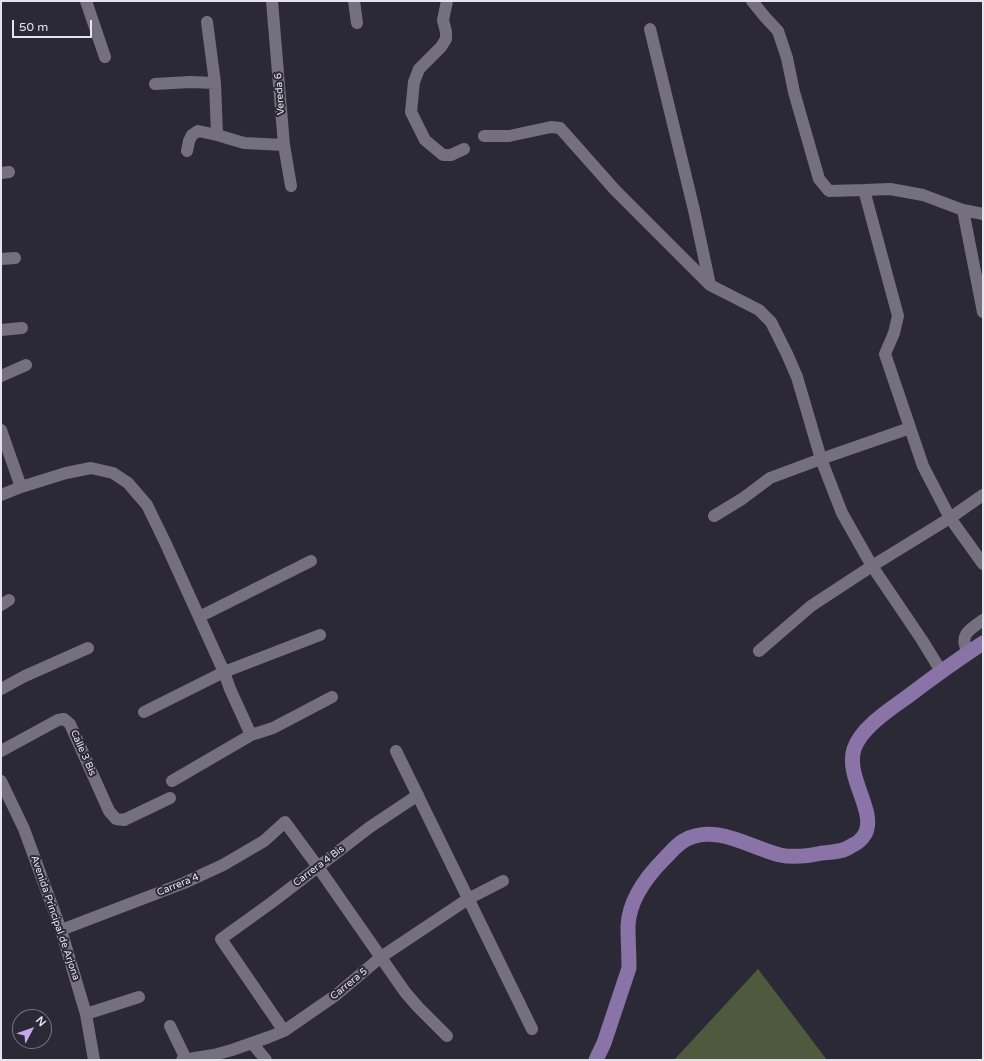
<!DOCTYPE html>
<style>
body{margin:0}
#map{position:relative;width:984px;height:1061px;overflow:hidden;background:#2c2936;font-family:"Varela Round",sans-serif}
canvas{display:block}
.frame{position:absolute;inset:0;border:2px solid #e5e3eb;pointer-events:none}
.north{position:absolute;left:12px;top:1009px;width:40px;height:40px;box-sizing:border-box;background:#2c2936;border:1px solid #76737e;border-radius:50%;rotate:49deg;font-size:11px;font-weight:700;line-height:16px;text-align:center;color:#e5e3eb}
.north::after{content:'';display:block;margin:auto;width:14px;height:18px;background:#c7a6ef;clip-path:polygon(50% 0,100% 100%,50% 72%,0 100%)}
.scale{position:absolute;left:12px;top:20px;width:80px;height:18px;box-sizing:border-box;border:2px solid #e5e3eb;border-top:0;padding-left:5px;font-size:12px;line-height:14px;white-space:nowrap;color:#e5e3eb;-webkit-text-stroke:3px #2c2936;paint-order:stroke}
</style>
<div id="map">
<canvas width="984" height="1061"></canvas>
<div class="frame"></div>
<div class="north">N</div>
<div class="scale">50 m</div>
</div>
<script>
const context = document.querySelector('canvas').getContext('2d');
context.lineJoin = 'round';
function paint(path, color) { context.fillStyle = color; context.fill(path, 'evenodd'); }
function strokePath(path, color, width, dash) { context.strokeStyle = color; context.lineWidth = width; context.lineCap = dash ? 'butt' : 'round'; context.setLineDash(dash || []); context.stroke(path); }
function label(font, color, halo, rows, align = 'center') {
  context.font = font + ' "Varela Round",sans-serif'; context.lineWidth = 4; context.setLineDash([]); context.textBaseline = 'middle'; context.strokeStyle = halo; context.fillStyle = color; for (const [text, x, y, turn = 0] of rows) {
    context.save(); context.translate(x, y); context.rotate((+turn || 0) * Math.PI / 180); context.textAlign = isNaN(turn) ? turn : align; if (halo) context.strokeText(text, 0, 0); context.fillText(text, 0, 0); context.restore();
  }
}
const green = new Path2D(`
 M758 969 827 1060H674Z`);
const minor = new Path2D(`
 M86 1 105 57
 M272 1 284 145 291 186
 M354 1 357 23
 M447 1 443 20 446 32V39L441 47 419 69 414 82 411 112 425 140 443 155H451L464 149
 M752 1 765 17 778 31 787 58 794 92 819 179 829 191 864 190
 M207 22 215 83 217 135
 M650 29 694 210 710 285
 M155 84 190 82 215 83
 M484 136H509L551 127 560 128 615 190 710 285 759 310 771 322 787 354 797 377 821 459 842 513 872 566 922 640 941 671
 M187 151 189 141 192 135 198 131 217 135 244 143 284 145
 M1 173 9 172
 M963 210 983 312
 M983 214 963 210 923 195 890 189 864 190 898 316 894 333 885 354 923 466 950 518 983 564
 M1 259 15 258
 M1 330 22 328
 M1 376 26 365
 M1 430 21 487
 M1 495 21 487 66 473 91 468 113 473 128 483 147 505 165 542 224 672 230 689 251 735
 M714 516 742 499 770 478 821 459 910 428
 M1 605 9 600
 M199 617 311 561
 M759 651 811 606 872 566 950 518 983 495
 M968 652C958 635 970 629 983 620
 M1 689 25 676 88 648
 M144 712 224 672 320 635
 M1 751 58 720 64 719 70 724 109 811 116 819 124 820 170 798
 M396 751 532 1029
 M1 781 24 829 61 930 86 1014 94 1060
 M172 781 251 735 273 728 332 697
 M61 930 184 883 223 865 264 841 285 822 318 867 405 992 418 1007 447 1036
 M86 1014 139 997
 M170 1026 186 1059
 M284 1031 221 939 271 903 370 827 418 795
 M252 1043 266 1060
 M182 1060 214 1055 232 1050 269 1037 284 1031 336 995 381 957 468 899 503 881`);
const major = new Path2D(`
 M596 1060 604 1043 629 968C629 954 628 940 628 926 629 900 647 876 665 858 671 852 677 844 685 840 715 823 751 848 780 855 794 858 808 856 822 853 832 852 843 852 851 846 856 844 862 839 865 834 877 812 845 777 854 749 861 728 889 710 907 697 932 678 957 660 983 643`);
const streetNames = [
 ["Vereda 6",280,94,-94],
 ["Calle 3 Bis",83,753,66],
 ["Carrera 4 Bis",319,866,-37],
 ["Carrera 4",178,885,-22],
 ["Avenida Principal de Arjona",55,918,71],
 ["Carrera 5",349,984,-39]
];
paint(green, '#4d5a3d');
strokePath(minor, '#747080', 12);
strokePath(major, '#8973a7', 15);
label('10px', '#e5e3eb', '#2c2936', streetNames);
</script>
